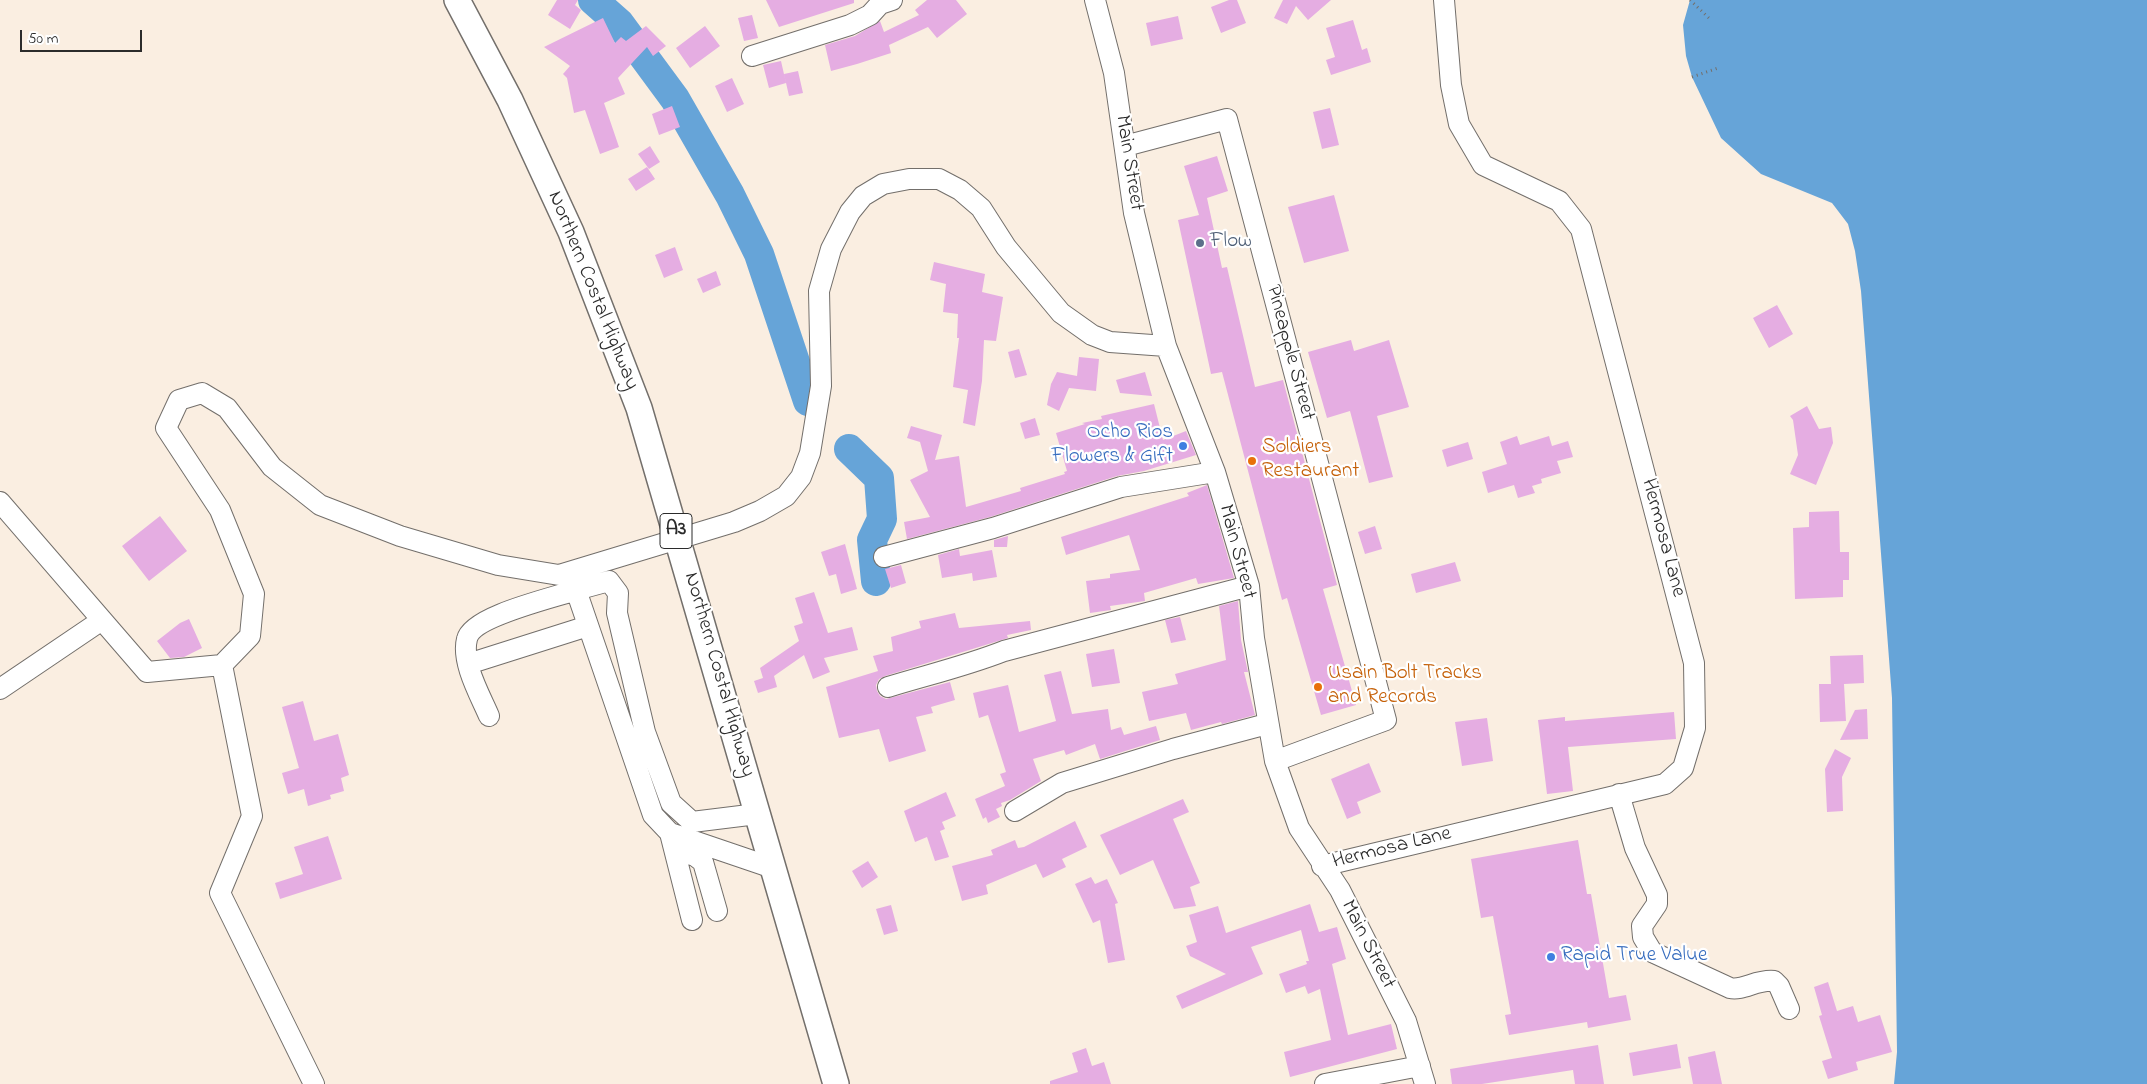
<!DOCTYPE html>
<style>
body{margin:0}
#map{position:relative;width:2147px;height:1084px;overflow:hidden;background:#faeee1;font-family:"Indie Flower",sans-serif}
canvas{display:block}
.scale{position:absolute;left:20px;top:30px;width:122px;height:22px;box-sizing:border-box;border:2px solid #2b2b2b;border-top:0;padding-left:6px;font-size:15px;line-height:18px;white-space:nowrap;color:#2b2b2b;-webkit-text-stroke:4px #fff;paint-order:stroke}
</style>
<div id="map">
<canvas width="2147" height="1084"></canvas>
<div class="scale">50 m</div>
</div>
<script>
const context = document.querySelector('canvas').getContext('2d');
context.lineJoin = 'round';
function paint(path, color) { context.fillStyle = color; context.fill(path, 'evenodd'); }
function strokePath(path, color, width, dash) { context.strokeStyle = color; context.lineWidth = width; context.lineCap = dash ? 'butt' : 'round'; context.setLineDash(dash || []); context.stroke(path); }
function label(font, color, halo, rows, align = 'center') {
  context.font = font + ' "Indie Flower",sans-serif'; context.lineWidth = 4.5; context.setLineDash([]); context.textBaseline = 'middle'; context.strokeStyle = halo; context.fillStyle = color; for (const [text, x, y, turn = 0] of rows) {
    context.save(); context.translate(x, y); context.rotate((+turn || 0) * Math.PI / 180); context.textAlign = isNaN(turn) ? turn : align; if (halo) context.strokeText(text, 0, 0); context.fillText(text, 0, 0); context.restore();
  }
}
const water = new Path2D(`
 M1690 0H2147V1084H1894L1897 1052 1892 698 1861 291 1855 251 1848 224 1832 203 1761 174 1721 138 1692 77 1686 56 1683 25Z`);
const river = new Path2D(`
 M593 0 619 23 675 99 730 195 759 254 808 401
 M849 449 879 478 882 519 872 540 876 581`);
const building = new Path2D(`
 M557 0H578L575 5 581 10 570 29 548 15Z
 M766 0H854V3L779 27Z
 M927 0H956L967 14 937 38 928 27 889 45 891 53 857 64 831 71 825 45 855 36 880 21 884 32 919 15 915 10Z
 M1229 0H1237L1246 23 1221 33 1211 7Z
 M1283 0H1331L1308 20 1296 6 1287 24 1274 18Z
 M752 15 758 38 744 41 738 18Z
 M1178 16 1183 39 1151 46 1146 23Z
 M603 18 615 43 621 37 626 41 646 26 666 46 653 56 647 47 618 78 625 94 604 103 619 147 600 154 585 110 574 113 567 78 563 74 570 66 544 47Z
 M1353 20 1362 50 1367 48 1371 62 1331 75 1326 60 1335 57 1326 28Z
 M705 26 720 46 690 68 676 48Z
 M781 61 786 83 769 88 763 65Z
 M798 71 803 93 789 96 784 74Z
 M732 78 744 104 727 112 715 86Z
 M672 106 680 127 659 135 652 114Z
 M1330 108 1339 145 1322 149 1313 112Z
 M650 146 660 162 649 169 638 154Z
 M1217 156 1228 191 1207 198 1222 268 1227 267 1255 387 1283 380 1337 585 1323 589 1356 705 1321 715 1287 598 1282 600 1222 372 1211 374 1178 220 1199 215 1184 166Z
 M647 167 655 179 636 191 628 179Z
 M1334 195 1349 251 1304 263 1288 207Z
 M675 247 683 270 664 278 655 255Z
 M934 262 985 274 982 292 1003 297 996 341 984 340 982 381 975 426 963 423 968 390 953 387 959 338H957L958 314 943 312 946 284 930 280Z
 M716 271 721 285 703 293 697 279Z
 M1777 305 1793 334 1769 348 1753 318Z
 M1351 340 1354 351 1389 340 1409 407 1377 416 1393 477 1369 483 1350 411 1327 418 1308 352Z
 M1019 349 1027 375 1015 378 1008 352Z
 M1079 357 1099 359 1096 391 1069 388 1059 411 1047 405 1051 384 1057 372 1077 376Z
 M1145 372 1152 396 1120 393 1116 380Z
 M1154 404 1163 440 1186 431 1196 455 1144 471 1117 476 990 517 907 539 904 522 930 517 910 480 928 471 920 442 907 438 911 426 942 435 935 460 959 456 966 507 1021 491 1020 488 1065 474 1064 472 1067 471 1056 433 1085 424 1082 423 1102 419 1101 416Z
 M1807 406 1819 429 1831 427 1833 443 1816 485 1790 474 1798 455 1793 420 1790 416Z
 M1035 418 1040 435 1025 439 1020 423Z
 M1517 436 1520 445 1549 436 1552 446 1568 441 1573 457 1557 461 1561 473 1541 479 1542 483 1532 486 1535 493 1518 498 1514 485 1488 493 1482 472 1507 464 1500 442Z
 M1468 442 1473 459 1447 467 1442 450Z
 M1207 485 1234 578 1198 584 1196 578 1144 593 1145 601 1110 606 1111 610 1090 613 1086 581 1110 578V574L1140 570 1129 535 1066 555 1061 537 1189 496 1187 493Z
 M1839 511 1840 552H1849V580H1843V597L1795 599 1793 528 1809 527V512Z
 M160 516 187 551 149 581 122 546Z
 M1375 526 1382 549 1365 554 1358 532Z
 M1008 536 1007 547H994V540Z
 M845 544 857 589 841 594 836 574 829 576 821 552Z
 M959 549 960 556 992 550 997 577 973 581 972 573 942 578 938 555Z
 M1455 562 1461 581 1416 593 1411 574Z
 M901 565 906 583 891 588 885 569Z
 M814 592 828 633 852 627 858 650 824 658 830 672 813 679 804 655 774 676 777 687 758 693 754 681 763 678 760 668 799 641 794 626 803 623 795 598Z
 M1238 601 1241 640 1248 672H1244L1255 715 1222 724 1221 722 1191 730 1186 713 1149 721 1142 692 1178 684 1175 674 1226 660 1219 606Z
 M955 613 959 628 1030 621 1031 630 1007 635 1008 638 885 676 879 679 876 685 877 691 880 696 886 699 950 682 955 700 931 707 933 713 916 717 926 751 889 762 879 729 839 738 826 687 878 671 873 656 893 651 891 637 921 628 919 621Z
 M1180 617 1186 640 1171 643 1165 620Z
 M189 619 202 648 184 657 170 658 157 641 180 623Z
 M1114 649 1120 683 1092 687 1086 654Z
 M1863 655 1864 683 1844 684 1846 721 1820 722 1819 684H1831L1830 656Z
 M1061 671 1072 714 1108 709 1111 730 1121 727 1124 735 1156 726 1160 740 1100 759 1095 744 1066 755 1064 750 1033 759 1041 781 1010 800 1001 803 1002 806 996 809 1000 817 988 823 986 817 983 819 975 799 1005 786 1000 774 1006 772 988 715 979 718 973 693 1008 685 1019 732 1056 721 1044 675Z
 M303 701 314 741 338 734 349 775 341 778 344 791 330 795 331 799 308 806 304 789 288 794 282 773 299 768 282 707Z
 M1867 709 1868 739 1840 740 1855 710Z
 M1674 712 1676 739 1568 747 1573 791 1547 794 1538 720 1565 717V721Z
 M1487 718 1493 761 1462 766 1455 722Z
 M1835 749 1851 758 1842 777 1843 811 1827 812 1825 769Z
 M1369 763 1381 792 1357 802 1361 813 1347 819 1331 779Z
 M946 792 956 816 942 822 945 829 940 831 949 857 935 861 927 837 915 842 904 811Z
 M1183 799 1189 812 1173 819 1200 883 1190 887 1196 906 1174 909 1153 860 1120 875 1100 835Z
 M1075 821 1087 847 1062 859 1066 867 1043 878 1036 864 986 885 988 894 962 901 952 866 993 855 991 850 1015 840 1018 848 1024 847Z
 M328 836 342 879 280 899 275 883 303 874 294 847Z
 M1578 840 1587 894H1591L1609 998 1626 995 1631 1020 1588 1028 1587 1022 1509 1035 1505 1015 1511 1014 1493 916 1481 918 1471 859Z
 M868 861 878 877 862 888 852 871Z
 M1091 877 1095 884 1107 879 1118 903 1115 904 1125 960 1108 963 1100 920 1093 923 1075 884Z
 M1310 904 1319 932 1337 927 1346 959 1332 964 1348 1035 1391 1024 1397 1049 1290 1077 1284 1052 1331 1040 1320 989 1308 994 1305 986 1286 993 1279 974 1307 964 1306 961H1309L1301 930 1251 947 1263 974 1182 1009 1176 996 1226 974 1190 956 1186 946 1197 942 1189 915 1218 906 1226 933Z
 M891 905 898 931 884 935 876 909Z
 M1828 982 1837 1011 1853 1006 1858 1022 1880 1015 1892 1052 1856 1062 1858 1070 1828 1079 1822 1061 1832 1058 1819 1016 1822 1015 1814 987Z
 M1677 1044 1681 1068 1633 1076 1629 1053Z
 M1598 1045 1604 1084H1575L1573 1070 1482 1084H1452L1450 1069Z
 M1086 1048 1092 1066 1104 1062 1111 1084H1050V1081L1078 1072 1072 1053Z
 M1715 1051 1722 1084H1693L1688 1057Z`);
const path = new Path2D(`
 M1690 0 1711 20
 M1692 77 1718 68`);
const minor = new Path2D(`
 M1095 0 1114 73 1134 213 1166 346 1215 472 1249 586 1254 638 1275 761 1299 828 1340 890 1406 1021 1425 1084
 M752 56 850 25 870 15 880 4 892 0
 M1125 146 1227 119 1386 720 1275 761
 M0 502 147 672 222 665 250 636 254 594 220 510 166 428 179 400 202 393 227 408 272 467 320 505 400 536 498 565 559 575 734 522 760 511 786 496 801 477 810 453 821 386 819 291 831 249 850 212 863 196 883 184 909 179H939L960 190 981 208 1006 247 1061 313 1092 335 1110 342 1166 346
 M884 557 993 528 1121 487 1215 472
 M468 664 588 626
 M222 665 252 816 220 893 314 1084
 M888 687C927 675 966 666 1004 651L1249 586
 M0 689 102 620
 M489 716C480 695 461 662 467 639 472 616 553 598 576 590
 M1619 794 1635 848 1657 895V904L1642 926 1643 937 1652 952 1730 988C1743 991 1757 979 1774 981L1779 986 1789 1009
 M1015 811 1062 783 1173 749 1267 724
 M757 814 692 822 671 803 645 732 617 613 618 593 609 581 576 590 653 815 670 833 773 868
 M670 833 692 920
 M674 849 695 856 703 862 717 911
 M1322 866 1665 784 1683 768 1695 728 1694 663 1581 229 1559 201 1483 165 1459 124 1451 85 1444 0
 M1325 1084 1420 1066`);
const major = new Path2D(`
 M457 0 510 100 571 232 639 408 836 1084`);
const markers = [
 [1200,243,5,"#5c6f8a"],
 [1183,446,5,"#3f7fe0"],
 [1252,461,5,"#e8710a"],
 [1318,687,5,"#e8710a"],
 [1551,957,5,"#3f7fe0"]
];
const shields = [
 [676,531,32]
];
const shieldNames = [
 ["A3",676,531]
];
const streetNames = [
 ["Main Street",1128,163,81],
 ["Northern Costal Highway",592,291,68],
 ["Pineapple Street",1289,353,75],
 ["Hermosa Lane",1662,538,75],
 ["Main Street",1236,552,75],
 ["Northern Costal Highway",718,675,74],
 ["Hermosa Lane",1392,849,-14],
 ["Main Street",1367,945,63]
];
const serviceNames = [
 ["Flow",1210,243]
];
const shopNames = [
 ["Ocho Rios",1173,434],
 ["Flowers & Gift",1173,458],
 ["Rapid True Value",1561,957,"left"]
];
const foodNames = [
 ["Soldiers",1262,449],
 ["Restaurant",1262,473],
 ["Usain Bolt Tracks",1328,675],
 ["and Records",1328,699]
];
paint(water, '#66a4d8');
strokePath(river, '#66a4d8', 30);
paint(building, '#e5ade2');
strokePath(minor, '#736f6b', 22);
strokePath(major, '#736f6b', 28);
strokePath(path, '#736f6b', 3, [1, 4]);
strokePath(minor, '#fff', 20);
strokePath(major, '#fff', 25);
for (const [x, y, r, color] of markers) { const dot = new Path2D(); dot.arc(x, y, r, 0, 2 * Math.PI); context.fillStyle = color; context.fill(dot); strokePath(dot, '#fff', 2); }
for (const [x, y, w] of shields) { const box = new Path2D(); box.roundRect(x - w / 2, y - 17.5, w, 35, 4); context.fillStyle = '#fff'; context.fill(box); strokePath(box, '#2b2b2b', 1); }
label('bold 20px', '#2b2b2b', null, shieldNames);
label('21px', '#2b2b2b', '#fff', streetNames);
label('21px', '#4e5e75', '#fff', serviceNames, 'left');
label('21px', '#366cbe', '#fff', shopNames, 'right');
label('21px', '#c56008', '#fff', foodNames, 'left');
</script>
